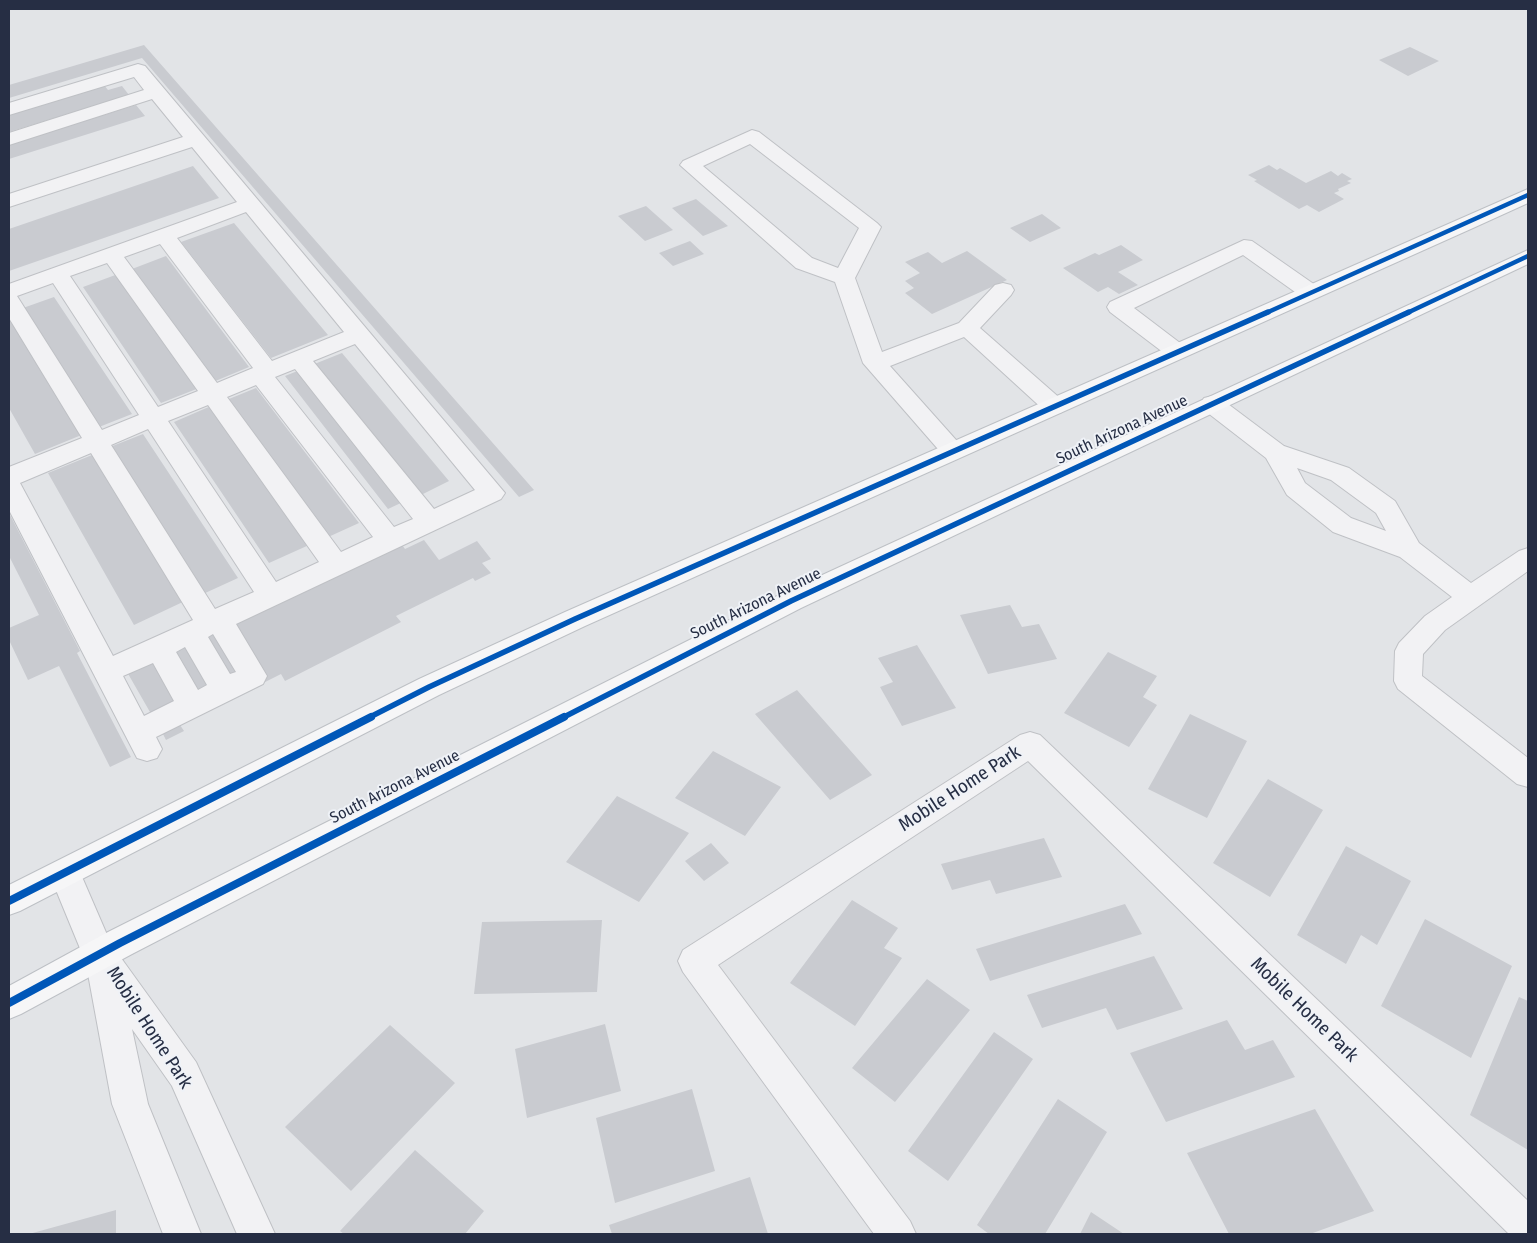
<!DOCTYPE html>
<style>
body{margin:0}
#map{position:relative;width:1537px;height:1243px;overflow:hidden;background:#e2e4e7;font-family:"Fira Sans Condensed",sans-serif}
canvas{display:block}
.frame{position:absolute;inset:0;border:10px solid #262e44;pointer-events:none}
</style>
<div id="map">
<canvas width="1537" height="1243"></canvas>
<div class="frame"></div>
</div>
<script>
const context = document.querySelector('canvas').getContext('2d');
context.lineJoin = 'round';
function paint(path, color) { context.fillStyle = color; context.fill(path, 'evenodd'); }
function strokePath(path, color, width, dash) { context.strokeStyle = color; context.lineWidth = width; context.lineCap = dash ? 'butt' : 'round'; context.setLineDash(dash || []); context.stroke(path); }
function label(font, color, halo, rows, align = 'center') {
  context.font = font + ' "Fira Sans Condensed",sans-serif'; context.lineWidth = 4; context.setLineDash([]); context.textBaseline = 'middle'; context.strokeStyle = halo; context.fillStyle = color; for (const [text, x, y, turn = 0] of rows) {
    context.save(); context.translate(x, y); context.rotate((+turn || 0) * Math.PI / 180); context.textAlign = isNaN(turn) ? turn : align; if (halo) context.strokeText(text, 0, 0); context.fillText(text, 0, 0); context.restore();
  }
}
const building = new Path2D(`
 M144 45 534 490 519 497 142 58 9 98V85Z
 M1410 47 1439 61 1408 76 1379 60Z
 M104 85 108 90 122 86 129 95 9 132V114Z
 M136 105 145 116 9 159V144Z
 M1269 165 1277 170 1280 168 1306 183 1331 171 1338 176 1342 173 1352 179 1347 181 1351 183 1338 189 1339 191 1334 193 1344 199 1319 212 1307 205 1299 209 1254 181 1257 180 1248 175Z
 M193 166 219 198 9 271V229Z
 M696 199 728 226 703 236 672 208Z
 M646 206 673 230 645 241 618 216Z
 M1042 214 1061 228 1030 242 1010 228Z
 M234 223 328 335 271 358 181 242Z
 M690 241 704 254 673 266 659 253Z
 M1121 245 1143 260 1118 272 1138 285 1119 294 1108 287 1098 292 1063 268 1095 253 1099 255Z
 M967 251 1007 280 932 314 905 293 914 288 905 281 920 273 905 262 928 252 942 263Z
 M166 256 249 367 213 382 132 269Z
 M118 274 199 388 161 403 83 287Z
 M54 297 132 414 99 427 23 308Z
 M11 314 84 434 35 454 9 408V315Z
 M342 353 449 481 419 496 312 365Z
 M300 370 405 501 388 509 285 376Z
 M256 388 359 523 326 538 224 401Z
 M211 406 309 545 269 563 174 422Z
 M143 434 238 578 203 594 110 447Z
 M97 453 187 600 134 625 48 473Z
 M9 513 80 651 77 653 131 757 110 767 59 666 28 680 9 640V628L39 615 9 556Z
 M424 540 439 560 477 541 491 559 482 563 491 573 475 581 473 578 396 616 401 622 285 681 281 674 180 725 184 731 166 740 159 726 260 676 227 623 400 542 405 549Z
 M1010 605 1022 627 1039 624 1057 659 988 674 960 615Z
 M219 628 247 674 227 684 200 638Z
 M189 643 216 690 196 699 169 652Z
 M917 645 956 708 902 726 880 687 893 682 878 658Z
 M1108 652 1157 676 1143 697 1157 705 1129 747 1064 713Z
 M158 658 185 704 154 719 127 672Z
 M797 690 872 775 830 800 755 714Z
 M1190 714 1247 741 1207 818 1148 789Z
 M713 751 781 787 745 836 675 798Z
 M1268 779 1323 810 1270 897 1213 863Z
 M617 796 689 833 639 902 566 862Z
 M1044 838 1062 877 996 894 990 880 952 890 941 864Z
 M711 843 729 863 704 881 685 861Z
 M1346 846 1411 881 1377 945 1361 935 1346 964 1297 935Z
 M852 900 898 928 884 948 902 958 855 1026 790 983Z
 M1125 904 1142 934 990 981 976 949Z
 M1425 919 1512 966 1471 1058 1381 1006Z
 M602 920 597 992 474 994 482 922Z
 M1154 956 1183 1009 1117 1030 1106 1008 1042 1028 1027 995Z
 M927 979 970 1010 895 1102 852 1068Z
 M1519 997 1528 1001V1150L1470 1115Z
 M1227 1020 1245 1050 1273 1040 1295 1077 1166 1122 1130 1053Z
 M605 1024 621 1091 527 1118 515 1049Z
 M390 1025 455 1083 351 1191 285 1127Z
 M994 1032 1033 1059 948 1181 908 1151Z
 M692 1089 715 1171 615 1203 596 1118Z
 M1058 1099 1107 1132 1045 1234H989L977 1225Z
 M1315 1109 1374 1211 1310 1234H1229L1187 1153Z
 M415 1150 484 1211 465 1234H344L340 1231Z
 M750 1177 768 1234H612L609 1225Z
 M116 1210V1234H29Z
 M1091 1212 1124 1234H1080Z`);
const minor = new Path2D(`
 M138 64 145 66 505 493 501 499 236 624 267 676 263 684 156 737 162 749 157 758 147 761 137 758 9 510V467L82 438 9 318V284L237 202 192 147 9 207V194L183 137 152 99 9 145V133L144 90 134 77 9 115V103ZM246 212 344 332 272 361 177 238ZM160 244 253 368 217 383 124 257ZM107 263 198 391 158 407 70 276ZM53 283 139 415 102 430 17 296ZM355 344 475 490 434 509 313 361ZM295 369 413 519 394 527 275 377ZM256 385 373 537 341 552 227 397ZM208 405 319 562 276 582 168 421ZM148 429 254 592 215 609 111 445ZM91 453 193 620 113 656 20 483ZM213 634 236 672 230 674 208 637ZM185 647 207 685 198 690 176 652ZM153 663 174 701 144 716 123 676Z
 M752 130 759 132 877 223 881 227 855 278 882 352 959 323 995 285 1003 283 1011 285 1014 290 1011 295 980 328 1062 400 1066 406 1062 412 1054 414 1046 412 964 337 890 366 965 450 962 456 953 458 944 456 863 363 835 282 796 268 680 165 683 161ZM750 144 859 228 838 268 812 258 703 166Z
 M1244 240 1252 241 1318 287 1321 292 1318 297 1310 299 1302 297 1243 255 1134 308 1184 346 1188 351 1184 356 1176 358 1168 356 1110 312 1107 307 1110 302Z
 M1212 396 1220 398 1284 446 1349 468 1395 501 1419 543 1471 583 1519 551 1528 548V571L1445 630 1423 654 1422 676 1528 758V787L1517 784 1398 689 1394 681 1395 651 1399 643 1425 616 1452 597 1400 557 1333 532 1287 495 1266 458 1204 410 1200 404 1204 398ZM1297 468 1331 480 1376 513 1386 531 1351 518 1305 483Z
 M1030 732 1040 735 1528 1201V1234H1509L1028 761 718 965 910 1221 916 1234H874L683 972 678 961 683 950 1020 735Z
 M65 859 76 863 111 944 196 1062 275 1234H237L172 1086 132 1029 148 1104 201 1234H163L112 1104 86 963 49 873 54 863Z`);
const major = new Path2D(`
 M1528 189V203L1473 228 585 626 439 695 20 911 9 915V885L419 679 565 612Z
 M1528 250V264L801 608 132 954 21 1014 9 1019V986L108 932 781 594Z`);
const cyclewayFar2 = new Path2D(`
 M1266 313 1528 195
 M1407 313 1528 256`);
const cyclewayFar1 = new Path2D(`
 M368 718 429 687 575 619 1268 312
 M562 718 791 601 1409 312`);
const cycleway = new Path2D(`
 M9 901 371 717
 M9 1003 120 943 564 717`);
const streetNames = [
 ["South Arizona Avenue",1122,430,-25],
 ["South Arizona Avenue",756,604,-26],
 ["South Arizona Avenue",395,787,-27]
];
const nearStreetnames = [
 ["Mobile Home Park",960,789,-33],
 ["Mobile Home Park",1304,1010,44],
 ["Mobile Home Park",149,1028,57]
];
paint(building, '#c9cbd0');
strokePath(minor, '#bfc1c5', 2);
strokePath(major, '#bdc0c5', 2);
paint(minor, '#f2f2f4');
paint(major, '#f6f6f7');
strokePath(cyclewayFar2, '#0057b8', 4.5);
strokePath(cyclewayFar1, '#0057b8', 5.5);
strokePath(cycleway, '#0057b8', 8);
label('16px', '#262e44', '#eff2f7', streetNames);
label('19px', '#262e44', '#eff2f7', nearStreetnames);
</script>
